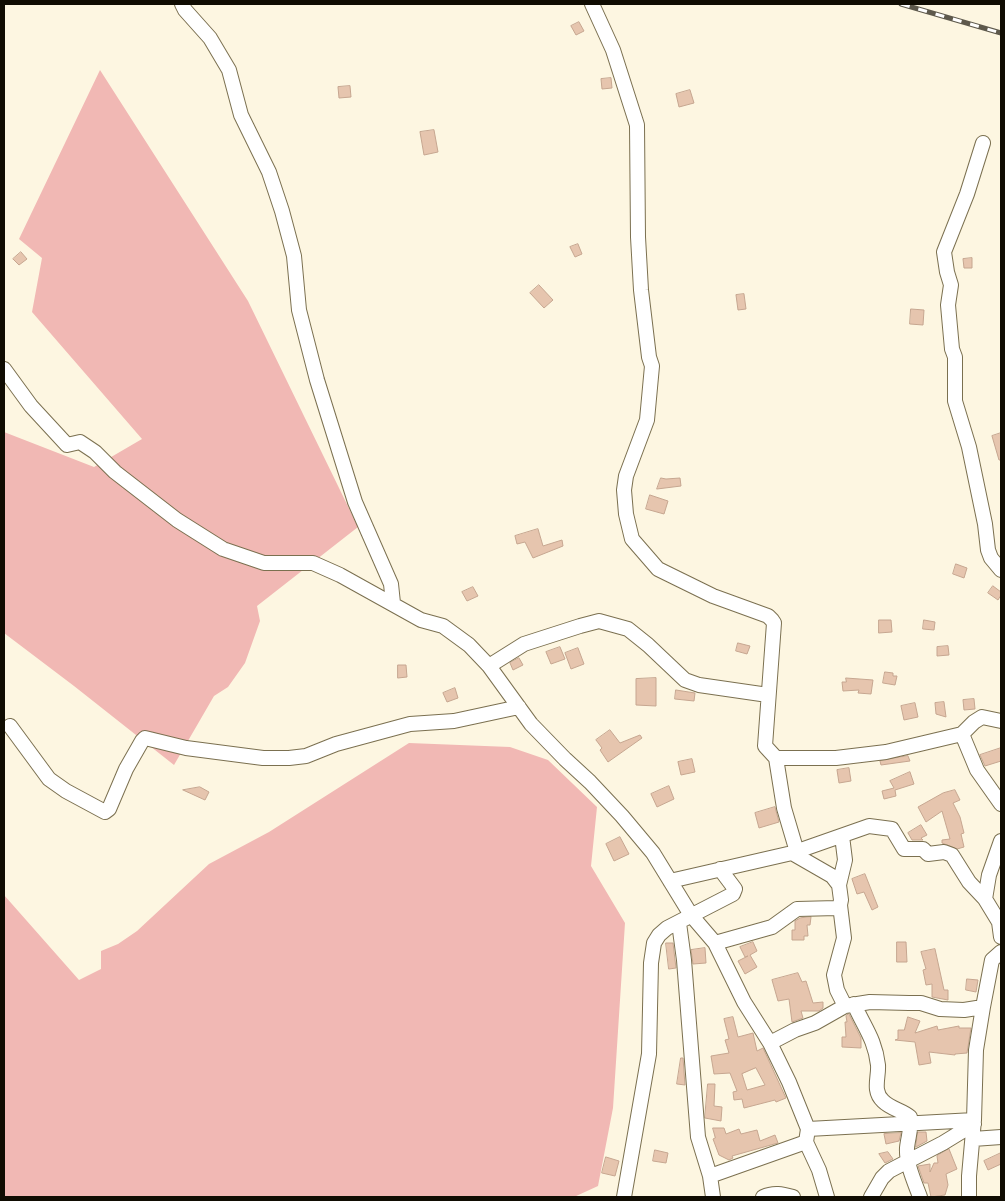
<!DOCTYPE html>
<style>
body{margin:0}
#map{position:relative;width:1005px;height:1201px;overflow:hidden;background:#fdf6e1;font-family:"Playfair Display",serif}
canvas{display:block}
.frame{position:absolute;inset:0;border:5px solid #100c02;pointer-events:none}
</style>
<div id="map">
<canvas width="1005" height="1201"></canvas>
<div class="frame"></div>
</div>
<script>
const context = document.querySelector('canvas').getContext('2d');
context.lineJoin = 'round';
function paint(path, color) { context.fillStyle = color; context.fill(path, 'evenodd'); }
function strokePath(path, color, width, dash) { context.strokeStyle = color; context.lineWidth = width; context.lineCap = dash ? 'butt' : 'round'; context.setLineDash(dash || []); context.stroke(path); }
const green = new Path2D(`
 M100 70 248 301 358 527 257 606 260 621 245 663 228 687 214 696 174 765 74 686 4 633V432L94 467 142 439 32 312 42 258 19 239Z
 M409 743 510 747 548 760 597 807 591 866 625 923 613 1108 598 1186 574 1197H4V895L79 980 101 969V951L118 944 137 931 209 864 269 832Z`);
const building = new Path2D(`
 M579 22 584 31 576 35 571 26Z
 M611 78 612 88 602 89 601 79Z
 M350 86 351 97 339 98 338 87Z
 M690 90 694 103 679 107 676 94Z
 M434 130 438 152 424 155 420 132Z
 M578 244 582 254 575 257 570 247Z
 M21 252 27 259 19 265 13 259Z
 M972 258V268H964L963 259Z
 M539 285 553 300 544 308 530 293Z
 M744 294 746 309 738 310 736 295Z
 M911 309 924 310 923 325 910 324Z
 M1001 433V460H999L992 436Z
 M661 478 666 479 680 478 681 486 657 489Z
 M650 495 668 501 664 514 646 509Z
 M538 529 543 546 562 540 563 546 533 558 525 542 517 544 515 536Z
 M956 564 967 568 964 578 953 574Z
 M993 586 1001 592V595L998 600 988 593Z
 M473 587 478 596 467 601 462 592Z
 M879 620H891L892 632 879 633Z
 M924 620 935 622 934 630 923 629Z
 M738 643 750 646 747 654 736 651Z
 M948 646 949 655 937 656V647Z
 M560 647 565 659 551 664 546 652Z
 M578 648 584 664 571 669 565 653Z
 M519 658 523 665 513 670 510 663Z
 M398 665H406L407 677 398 678Z
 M885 672 893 673V676H897L895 685 883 683Z
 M656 678V706L636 705V679Z
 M846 678 873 680 871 694 858 693 859 690 843 691 842 682H846Z
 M455 688 458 698 447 702 443 693Z
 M676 690 695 693 694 701 675 699Z
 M974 699 975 709 964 710 963 700Z
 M944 702 946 717 936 714 935 703Z
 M915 703 918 717 904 720 901 706Z
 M610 730 620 743 640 735 642 738 608 762 600 750 602 748 596 740Z
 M1001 748V761L985 766 980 755Z
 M908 756 910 761 881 765 880 761Z
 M692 759 695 772 681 775 678 762Z
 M849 768 851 781 839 783 837 770Z
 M910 772 914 784 895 790 896 796 884 799 882 791 894 788 890 781Z
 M669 786 674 799 657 807 651 794Z
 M200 787 209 792 205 800 183 790Z
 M955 790 960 800 953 803 960 817 964 833 961 834 964 847 957 849 942 843V840L950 839 942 811 926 822 918 807 943 793Z
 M775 807 779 822 759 828 755 813Z
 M921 825 927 835 921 838 923 840H912L908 833Z
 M620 837 629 854 614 861 606 844Z
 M865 874 878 907 872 910 864 892 857 894 852 879Z
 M811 917 810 925H807L808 936H804V940H792V930H795V921L800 918Z
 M753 942 757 951 750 955 757 967 745 974 738 961 748 956 745 957 740 947Z
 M897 942H906L907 962H897Z
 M666 943H673L676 968 669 969Z
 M705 948 706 963 693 964 691 950Z
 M935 949 944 990H948V1000L932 997V984L926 985 923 970 926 969 921 952Z
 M798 973 802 982 806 981 813 1003 823 1002V1008L819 1011H801L803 1018 792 1022 789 999 778 1001 772 980Z
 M967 979 978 980 976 992 966 990Z
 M849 1014 861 1038V1048L842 1047V1037H846L845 1022H847L846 1016Z
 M733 1017 738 1037 753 1033 757 1051 763 1048 786 1098 776 1102 775 1100 744 1108 742 1099 734 1100 733 1092 737 1091 730 1073 714 1074 711 1056 729 1053 725 1040 729 1039 724 1019ZM756 1068 765 1085 747 1090 742 1074Z
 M908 1017 920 1021 915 1033 937 1026 938 1030 959 1026V1028H971L967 1053 955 1054V1055L929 1052 931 1063 919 1065 915 1042 895 1040 898 1039V1030H904Z
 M681 1058H683L685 1085 677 1084Z
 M708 1084H715L714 1106 722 1107 721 1121 705 1118Z
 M713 1128H724L726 1134 739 1129 741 1134 757 1130 760 1141 775 1135 778 1143 732 1156 733 1158 729 1160 719 1155 713 1139 715 1138Z
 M918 1132H926L927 1141 916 1147Z
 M901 1133 899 1141 886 1144 884 1134Z
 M949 1149 957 1169 946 1174 948 1185 945 1195 931 1197 928 1183H924L918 1166 930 1164V1172L934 1163H938L937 1156Z
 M655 1150 668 1153 666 1163 653 1161Z
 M888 1152 893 1159 885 1163 879 1154Z
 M1001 1153V1164L988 1170 984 1161Z
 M606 1157 619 1161 615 1176 602 1173Z`);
const minor = new Path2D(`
 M182 4 185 10 210 38 229 70 241 115 269 172 282 211 294 256 299 310 317 380 355 502 391 584 393 603
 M592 4 613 50 637 125 638 237 641 290 649 357 652 366 647 420 626 476 624 490 626 514 632 539 658 569 713 596 768 616 772 620 774 623 765 746 776 758 784 808 797 852
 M983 143 967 194 944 252 947 272 951 285 948 305 952 349 955 357V401L969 447 985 524 988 550 991 558 1001 570
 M4 369 31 406 67 445 80 442 95 452 115 472 177 520 223 549 264 563H313L340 575 421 620 443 626 469 645 489 666 531 724 565 759 590 782 622 816 653 853 691 915 715 943 744 1002 770 1043 789 1082 808 1129 806 1142 819 1170 827 1197
 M489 666 524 644 580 626 599 621 628 629 648 645 685 680 699 685 768 695
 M10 726 49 779 66 791 105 812 109 809 126 769 142 741 145 738 186 748 263 758H289L306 756 336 744 410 724 454 721 519 707
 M962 734 977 770 1001 804
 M776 758H836L886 752 962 734 974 722 982 717 1001 721
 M792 853 832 876 839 885
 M670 881 792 853 869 826 892 829 904 849H923L928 854 944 852 952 855 969 882 985 899 999 922 1001 937
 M985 899 989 875 1001 841
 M840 905 844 938 834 975 837 990 845 1006
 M679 923 684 960 698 1137 710 1176 713 1197
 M715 943 772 927 797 909 837 908 840 905 841 900 839 885 845 860 842 836
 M854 1004C864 1027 875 1039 878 1065 879 1077 872 1091 883 1101 891 1109 902 1110 910 1117 912 1128 908 1137 907 1148 906 1164 915 1183 920 1197
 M770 1043 795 1030 815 1023 845 1006 870 1002 909 1003H921L940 1009 964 1010 983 1007
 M808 1129 974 1120
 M973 1139 1001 1137
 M710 1176 806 1142
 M624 1197 649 1054 651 963 654 943 659 935 667 928 733 894 735 889 720 869
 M763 1197C774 1192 782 1194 793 1197
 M871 1197 882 1178 889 1171 943 1143 974 1124
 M969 1197V1176L974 1120 976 1050 983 1007 992 960 1001 952`);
const rail = new Path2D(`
 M901 4 1001 33`);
paint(green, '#f1b8b4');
paint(building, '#e6c5ae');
strokePath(building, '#c6a690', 1);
strokePath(minor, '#7b7050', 16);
strokePath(minor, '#fff', 14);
strokePath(rail, '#5e594c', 5);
strokePath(rail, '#fff', 3, [9]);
</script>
